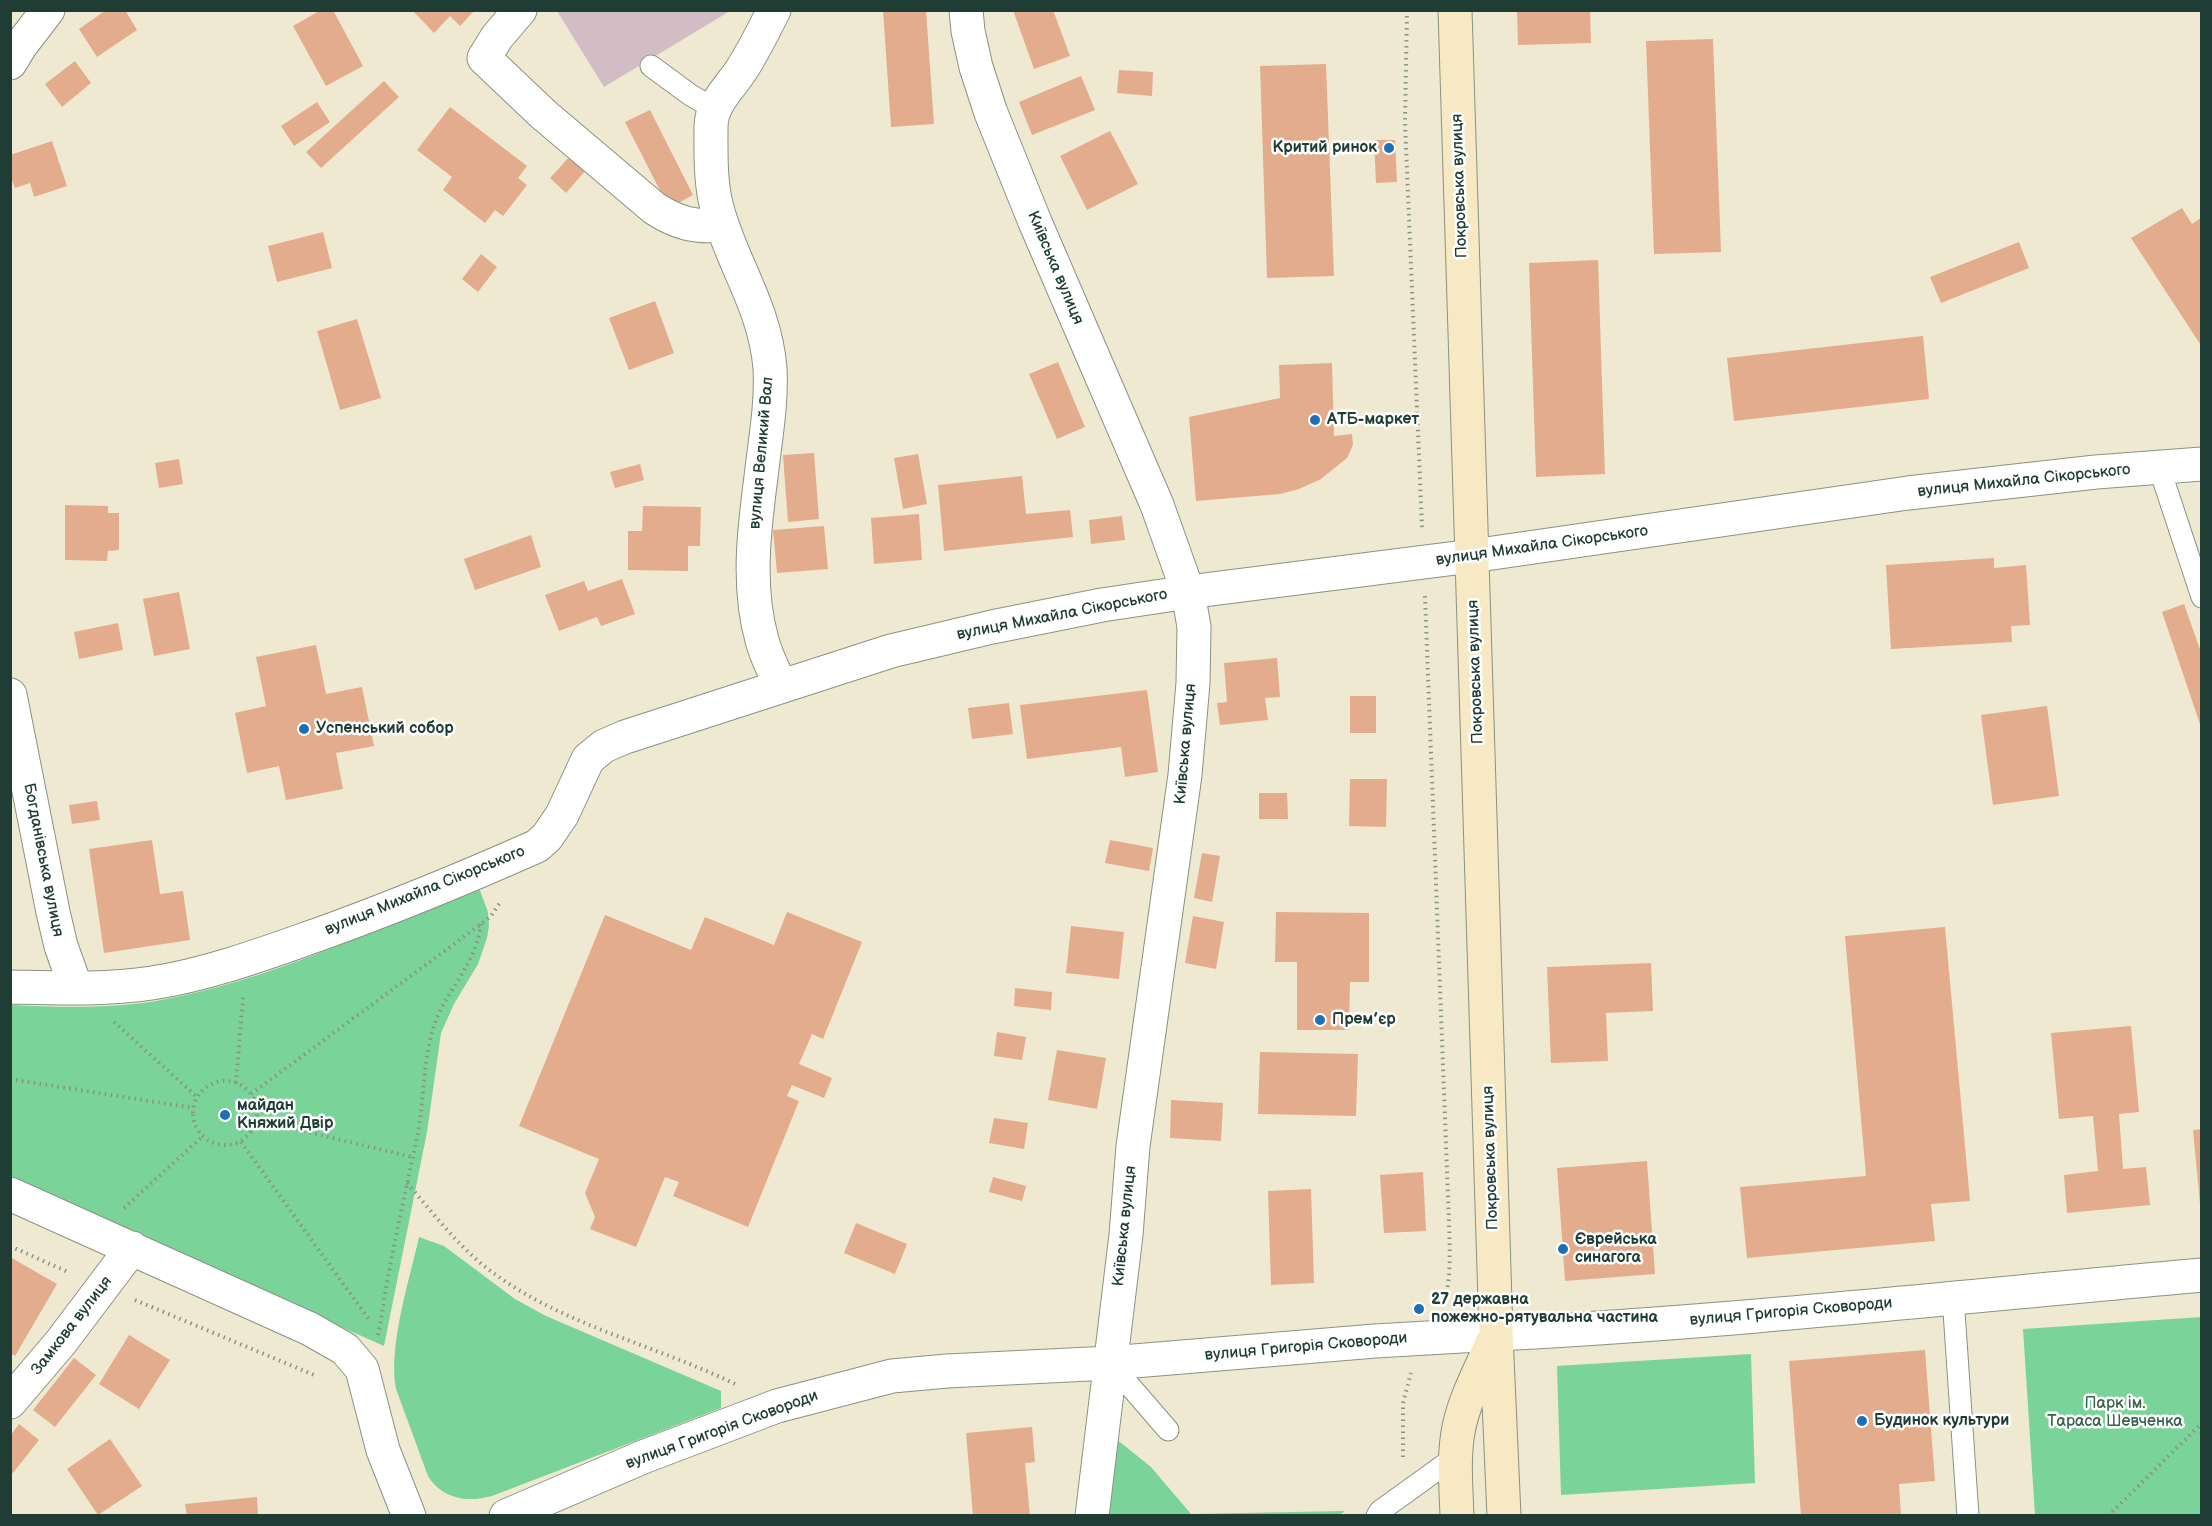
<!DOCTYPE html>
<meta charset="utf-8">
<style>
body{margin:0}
#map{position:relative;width:2212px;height:1526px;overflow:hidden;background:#f0e9d1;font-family:"Balsamiq Sans",sans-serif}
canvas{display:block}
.frame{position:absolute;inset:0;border:12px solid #1f3d34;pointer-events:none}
</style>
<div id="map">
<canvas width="2212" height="1526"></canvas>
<div class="frame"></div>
</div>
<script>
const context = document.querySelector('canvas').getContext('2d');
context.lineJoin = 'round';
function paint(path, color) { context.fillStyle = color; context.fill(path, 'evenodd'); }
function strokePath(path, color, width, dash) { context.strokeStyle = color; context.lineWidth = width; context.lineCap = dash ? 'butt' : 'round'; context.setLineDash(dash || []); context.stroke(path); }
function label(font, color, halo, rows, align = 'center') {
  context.font = font + ' "Balsamiq Sans",sans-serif'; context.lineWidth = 5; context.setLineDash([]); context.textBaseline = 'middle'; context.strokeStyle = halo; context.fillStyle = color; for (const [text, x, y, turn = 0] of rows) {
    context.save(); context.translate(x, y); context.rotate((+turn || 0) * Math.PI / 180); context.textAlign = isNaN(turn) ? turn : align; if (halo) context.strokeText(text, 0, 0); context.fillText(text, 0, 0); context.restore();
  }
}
const industrial = new Path2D(`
 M557 11H730L604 87Z`);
const green = new Path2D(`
 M479 888 488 912 489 926 487 938 478 964 454 1004 441 1033 427 1132 384 1346 11 1180V1005C59 1007 108 1009 156 1001 266 982 375 929 479 888Z
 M419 1237 444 1246 515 1299 546 1316 721 1391V1408L492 1496C468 1503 442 1499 428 1476L396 1389C388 1346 409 1282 419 1237Z
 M2201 1317V1515H2035L2023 1329Z
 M1751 1354 1755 1483 1561 1495 1557 1366Z
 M1115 1438 1151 1467 1191 1514 1345 1511 1338 1516H1100Z`);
const building = new Path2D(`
 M106 10H125L137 30 97 57 79 29Z
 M321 10H333L363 66 326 86 293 26Z
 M412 10H475L460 26 450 16 434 33Z
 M883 10H926L934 124 891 127Z
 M1013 10H1053L1070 56 1034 69Z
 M1517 10H1590L1591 43 1518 45Z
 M1713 39 1721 252 1654 254 1646 41Z
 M75 61 91 83 62 107 45 84Z
 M1326 64 1334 276 1267 278 1260 66Z
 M1119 70 1153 72 1152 96 1117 93Z
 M1081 76 1095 110 1032 135 1019 102Z
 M384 81 399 97 321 168 306 152Z
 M317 102 330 122 294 146 281 126Z
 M450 107 527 166 518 178 527 185 503 216 495 210 485 223 443 190 452 177 417 150Z
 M650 110 693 195 669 208 625 122Z
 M1110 131 1138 184 1087 210 1060 156Z
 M1374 140H1395L1397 182 1376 183Z
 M52 141 67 186 34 197 30 183 15 188 10 175V155Z
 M571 155 587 169 566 193 550 178Z
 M2182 208 2192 224 2202 217V347L2131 238Z
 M323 232 332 268 277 282 268 246Z
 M2019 242 2029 268 1941 303 1930 277Z
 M481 254 497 267 478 292 462 279Z
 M1598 260 1605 474 1536 477 1529 263Z
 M655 301 674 353 629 370 609 318Z
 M357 319 381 398 340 410 317 331Z
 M1923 336 1929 399 1734 421 1727 358Z
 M1058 362 1085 427 1057 439 1029 374Z
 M1332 363 1334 436 1352 434 1353 445 1347 458 1321 479 1299 489 1280 494 1196 501 1189 417 1280 398 1279 365Z
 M814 453 819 519 788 522 783 455Z
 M918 454 927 504 903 509 894 458Z
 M179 459 183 484 159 488 155 463Z
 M640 464 644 480 615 488 610 472Z
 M1022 476 1026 514 1070 510 1073 537 944 551 938 485Z
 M65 505 108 506V513H119V550L108 551 107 561 65 560Z
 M643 506 701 507 700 546H688V571L628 570V531H642Z
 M919 514 922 560 874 564 871 518Z
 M1122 516 1125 540 1091 544 1089 520Z
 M824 526 828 569 777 573 773 530Z
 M531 535 541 567 475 590 464 559Z
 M1994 558V568L2026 565 2030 625 2011 626 2012 642 1891 649 1886 565Z
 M622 579 635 614 601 626 597 617 559 631 545 595 584 581 588 591Z
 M179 592 190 649 154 656 143 599Z
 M2184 604 2202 655 2201 727 2162 612Z
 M118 623 123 650 79 659 74 632Z
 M316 645 326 694 362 687 374 746 336 753 343 789 286 800 279 766 247 773 235 713 266 706 256 657Z
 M1277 658 1280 697 1265 698 1268 720 1220 725 1217 703 1227 702 1224 663Z
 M1147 690 1158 772 1125 777 1121 747 1027 759 1020 705Z
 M1350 696H1376V733H1350Z
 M1009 703 1013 734 972 739 968 708Z
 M2047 706 2059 796 1993 805 1981 715Z
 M1350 779H1387L1386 827 1349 826Z
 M1259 793H1287L1288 819H1259Z
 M97 801 100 820 72 824 69 805Z
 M152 840 160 894 183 891 190 940 104 953 89 849Z
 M1110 840 1153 848 1149 871 1105 863Z
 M1202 853 1220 856 1212 902 1194 898Z
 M787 912 862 942 823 1039 812 1034 799 1064 832 1078 824 1098 792 1085 787 1096 799 1101 748 1227 673 1196 679 1182 665 1177 636 1247 590 1229 595 1217 585 1193 599 1159 519 1126 605 915 691 950 705 917 774 945Z
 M1276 912 1369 913V982H1350L1349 1030H1297V962H1275Z
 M1193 916 1224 922 1216 969 1185 963Z
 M1071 926 1124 932 1119 979 1066 973Z
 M1945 927 1970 1201 1931 1204 1935 1241 1747 1258 1740 1187 1866 1176 1845 936Z
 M1651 963 1653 1011 1606 1013 1608 1061 1551 1063 1547 967Z
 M1015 988 1052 992 1051 1010 1014 1006Z
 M2131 1026 2139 1112 2119 1114 2123 1169 2146 1167 2150 1205 2067 1213 2064 1175 2098 1171 2093 1116 2059 1119 2051 1033Z
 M997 1032 1026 1037 1022 1060 994 1056Z
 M1057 1050 1106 1058 1097 1109 1048 1100Z
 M1260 1052 1358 1054 1356 1116 1258 1114Z
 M1171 1100 1223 1103 1221 1141 1170 1138Z
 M994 1118 1028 1123 1024 1149 989 1143Z
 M2202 1129V1203L2200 1204 2193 1130Z
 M1647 1161 1655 1274 1565 1281 1557 1168Z
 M1423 1172 1426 1231 1384 1233 1380 1175Z
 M993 1177 1026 1186 1022 1201 989 1192Z
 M1311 1189 1314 1283 1271 1285 1268 1191Z
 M856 1223 907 1244 895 1274 844 1253Z
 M10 1257 57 1284 15 1356 10 1353Z
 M129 1335 170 1360 139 1409 99 1384Z
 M1925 1350 1935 1481 1899 1484 1901 1516H1801L1789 1361Z
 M74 1358 96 1375 55 1427 33 1410Z
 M19 1424 39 1440 13 1473 10 1471V1436Z
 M1032 1427 1035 1462 1025 1463 1030 1516H973L966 1433Z
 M110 1439 142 1486 98 1515 67 1469Z
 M257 1497 258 1516H187L185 1504Z`);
const path = new Path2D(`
 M1407 10 1405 123 1422 528
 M1425 596 1449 1223C1450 1249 1451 1276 1445 1301
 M114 1022 197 1097
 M10 1079 194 1108
 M193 1113a32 32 0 1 1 64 0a32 32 0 1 1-64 0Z
 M236 1083 243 997
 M251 1094 481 924 491 916 501 901
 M257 1120 412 1157
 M241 1142 370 1321
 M407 1183C433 1213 457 1245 488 1269 561 1325 653 1344 735 1384
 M124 1208 203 1136
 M10 1246 70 1273
 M135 1300 314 1375
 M378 1335C383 1312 385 1290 390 1267 398 1222 409 1177 418 1132 424 1099 423 1065 432 1032 443 992 475 969 481 924
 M1403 1457V1403L1411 1373
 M2108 1516 2202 1423`);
const service = new Path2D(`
 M651 66 689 94 714 109
 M2159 467 2202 597
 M1953 1297 1968 1516
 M1110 1363 1168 1430
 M1377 1516 1380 1511 1455 1457`);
const minor = new Path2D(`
 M520 10 497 37 484 58 543 114 654 208C677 223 695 228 722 225
 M774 10C764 30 754 50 742 69 730 88 711 103 711 127 711 153 710 182 717 208 732 264 765 307 770 368 772 404 765 441 761 477 754 530 747 587 762 640 766 656 774 671 781 686
 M966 10 968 31 976 67 991 113 1035 222 1157 505 1188 592 1194 627 1193 683 1185 775 1133 1146 1126 1235 1092 1516
 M10 63 21 45 48 10
 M10 695 53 912 61 946 76 988
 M10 987C57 988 105 990 152 983 209 974 263 954 317 935 392 908 465 878 537 846L547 837 562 815 588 759 604 746 625 737 891 651 992 627 1102 605 1188 592 1472 556 1908 493 2096 472 2202 464
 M10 1194 310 1329 345 1349 362 1369 383 1450 409 1516
 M10 1402 61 1342 132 1248
 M506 1516 643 1457 777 1406 892 1376 947 1371 1110 1363 1375 1341 1496 1334`);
const tertiary = new Path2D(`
 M1496 1334C1732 1322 1967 1296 2202 1275`);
const secondary = new Path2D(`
 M1455 10 1496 1334 1504 1516
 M1457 1516C1456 1486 1453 1456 1459 1427 1465 1398 1481 1369 1493 1341`);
const markers = [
 [1389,148,6,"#1f6fb2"],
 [1315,420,6,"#1f6fb2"],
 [304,729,6,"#1f6fb2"],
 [1320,1020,6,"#1f6fb2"],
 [225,1115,6,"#1f6fb2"],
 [1563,1249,6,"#1f6fb2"],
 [1419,1309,6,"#1f6fb2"],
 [1862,1421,6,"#1f6fb2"]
];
const poiNames = [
 ["Критий ринок",1377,148,"right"],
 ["АТБ-маркет",1327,420],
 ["Успенський собор",316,729],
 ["Прем’єр",1332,1020],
 ["майдан",237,1106],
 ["Княжий Двір",237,1124],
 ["Єврейська",1575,1240],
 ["синагога",1575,1258],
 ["27 державна",1431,1300],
 ["пожежно-рятувальна частина",1431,1318],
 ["Будинок культури",1874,1421]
];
const streetNames = [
 ["Покровська вулиця",1460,186,-92],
 ["Київська вулиця",1055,268,67],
 ["вулиця Великий Вал",762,453,-85],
 ["вулиця Михайла Сікорського",2024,481,-6],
 ["вулиця Михайла Сікорського",1542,546,-8],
 ["вулиця Михайла Сікорського",1062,615,-11],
 ["Покровська вулиця",1476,672,-92],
 ["Київська вулиця",1186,744,-85],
 ["Богданівська вулиця",43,860,79],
 ["вулиця Михайла Сікорського",425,891,-22],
 ["Покровська вулиця",1491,1158,-92],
 ["Київська вулиця",1125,1226,-84],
 ["вулиця Григорія Сковороди",1791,1312,-5],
 ["Замкова вулиця",72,1326,-52],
 ["вулиця Григорія Сковороди",1306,1347,-5],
 ["вулиця Григорія Сковороди",722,1430,-20]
];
const parkNames = [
 ["Парк ім.",2115,1404],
 ["Тараса Шевченка",2115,1422]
];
paint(industrial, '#d2bdc5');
paint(green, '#7ad399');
paint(building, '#e3ac8c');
strokePath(service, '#889382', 23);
strokePath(minor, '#889382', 35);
strokePath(tertiary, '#889382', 35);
strokePath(secondary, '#889382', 35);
strokePath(path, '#889382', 4, [1.5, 4.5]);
strokePath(service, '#fff', 21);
strokePath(minor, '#fff', 33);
strokePath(tertiary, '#fff', 33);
strokePath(secondary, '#f6e9c3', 33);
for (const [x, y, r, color] of markers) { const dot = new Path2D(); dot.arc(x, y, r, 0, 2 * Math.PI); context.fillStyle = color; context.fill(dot); strokePath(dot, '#fff', 2); }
label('bold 16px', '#1f3d34', '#fff', poiNames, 'left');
label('16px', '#1f3d34', '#fff', streetNames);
label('16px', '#36624d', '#fff', parkNames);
</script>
